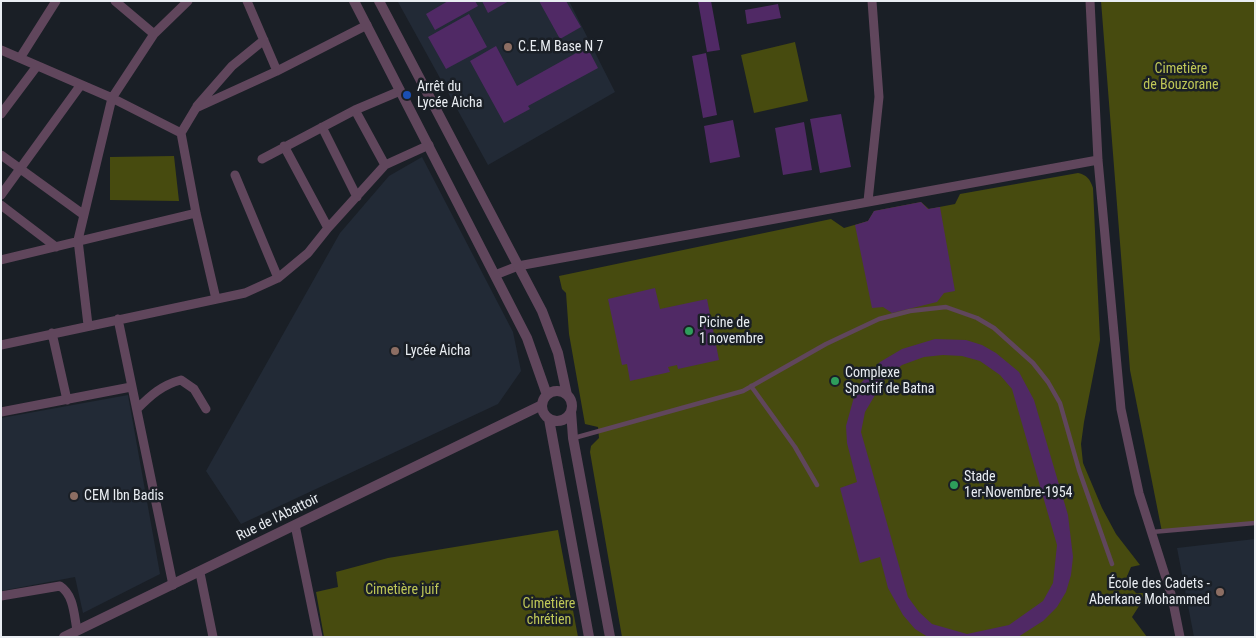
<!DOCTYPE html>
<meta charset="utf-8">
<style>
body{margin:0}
#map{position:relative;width:1256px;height:638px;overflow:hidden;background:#1a1f26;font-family:"Roboto Condensed",sans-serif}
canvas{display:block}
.frame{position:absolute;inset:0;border:2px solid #e9edf2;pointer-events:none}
</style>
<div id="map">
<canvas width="1256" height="638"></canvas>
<div class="frame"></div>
</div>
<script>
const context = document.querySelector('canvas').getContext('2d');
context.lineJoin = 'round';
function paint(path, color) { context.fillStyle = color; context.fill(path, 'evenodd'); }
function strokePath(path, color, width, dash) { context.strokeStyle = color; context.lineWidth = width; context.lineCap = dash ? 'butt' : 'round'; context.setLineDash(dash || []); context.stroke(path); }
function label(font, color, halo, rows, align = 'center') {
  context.font = font + ' "Roboto Condensed",sans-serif'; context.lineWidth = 5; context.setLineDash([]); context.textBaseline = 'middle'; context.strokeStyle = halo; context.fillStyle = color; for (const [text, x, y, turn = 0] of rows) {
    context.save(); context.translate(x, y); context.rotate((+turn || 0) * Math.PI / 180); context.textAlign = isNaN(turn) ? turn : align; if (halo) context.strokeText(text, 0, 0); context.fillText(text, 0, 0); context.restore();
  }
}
const built = new Path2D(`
 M400 1H569L615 92 488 165 398 2Z
 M422 157 513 332 521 371 498 404 241 524 206 471 340 233 389 176Z
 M128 395 160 574 83 613 75 577 1 591V418Z
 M1255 539V637H1194L1177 548Z`);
const green = new Path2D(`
 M1101 1H1255V523L1162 532 1130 370Z
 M795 42 808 101 754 113 741 55Z
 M174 156 179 201 110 200V157Z
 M1078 173C1087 175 1090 179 1093 188L1100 340 1084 422 1081 444 1083 463 1102 508 1116 534 1140 565 1131 567 1125 581 1136 593H1145L1150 602 1141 603 1132 617 1147 637H622L590 452 591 446 599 438 598 427 585 424 569 334 566 293 562 289 559 276 831 219 844 228 868 221 874 211 921 202 929 209 955 204 960 194Z
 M558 530 578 637H324L316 592 338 587 336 572 388 558Z`);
const building = new Path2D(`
 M448 1H475L478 6 435 30 426 14Z
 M482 1H509L488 13Z
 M539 1H566L581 27 560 39Z
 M698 1H711L720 50 707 52Z
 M778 4 781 18 747 24 745 10Z
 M469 14 487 47 446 69 428 37Z
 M496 46 517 86 587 47 598 68 528 106 530 109 504 123 470 61Z
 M706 53 717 115 703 118 692 56Z
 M841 114 851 167 820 173 810 119Z
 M733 120 740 157 710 163 704 126Z
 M804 122 812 170 783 175 775 128Z
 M921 202 928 209 940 207 955 291 944 293 937 302 892 313 883 307 872 308 855 225 868 221 874 211Z
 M655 288 660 309 707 299 719 360 678 369 677 365 668 367 670 372 630 381 627 364 622 365 608 299Z
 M935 339 966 340 982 345 996 353 1019 372 1034 400 1068 515 1073 557 1071 575 1066 592 1057 607 1043 621 1018 637H928L915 629 903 615 888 588 880 557 860 563 840 488 857 482 847 443 846 426 854 397 861 383 880 362 902 349ZM943 355 962 356 980 361 1000 375 1012 389 1057 545 1053 583 1043 601 1009 625 967 634 932 624 919 612 908 597 861 432 865 412 884 380 902 365 924 357Z`);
const service = new Path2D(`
 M751 386 795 447 817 485
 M574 438 743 391 826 344 879 319 910 311 946 307 977 318 994 328 1033 363 1048 382 1060 403 1079 470 1112 564
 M1152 532 1255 523`);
const minor = new Path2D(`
 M115 1 154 34
 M247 1 277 71
 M1090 1 1098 160 1121 409 1139 493 1172 597 1180 637
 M1 50 112 98 181 133
 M20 58 56 1
 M197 106 232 66 264 40
 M355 110 385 165
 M1 114 37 66
 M322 127 357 197
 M284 146 328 228
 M1 155 84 215
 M262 159 355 110 400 91
 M235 175 278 278
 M1 195 80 86
 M868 201 879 97 872 1
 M1 205 56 247
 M1 260 196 213
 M495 275 518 266 1098 160
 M216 299 196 213 181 133 196 108 277 71 367 25
 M118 319 173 585
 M88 325 78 240 112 98 154 34 188 1
 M52 333 67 400
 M1 345 245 293 278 278 308 253 328 228 385 165 429 145
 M137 409C151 395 162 385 181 380L194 389 206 409
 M1 412 131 387
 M295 525 318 637
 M200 573 213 637
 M1 596 60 586C74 595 74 615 77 630`);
const tertiary = new Path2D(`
 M354 1 527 338 547 395
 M379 1 542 311 558 353 567 395
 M542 406a15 15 0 1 1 30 0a15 15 0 1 1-30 0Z
 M571 411 573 438 610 637
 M549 419 589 637
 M64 637 542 405`);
const markers = [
 [508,47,5,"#8d6e63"],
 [407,95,5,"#1a4fb4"],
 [689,331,5,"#2e9e5b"],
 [395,351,5,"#8d6e63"],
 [835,381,5,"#2e9e5b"],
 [954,485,5,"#2e9e5b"],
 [74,496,5,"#8d6e63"],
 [1220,592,5,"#8d6e63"]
];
const poiNames = [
 ["C.E.M Base N 7",518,47],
 ["Arrêt du",417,87],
 ["Lycée Aicha",417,103],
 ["Picine de",699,323],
 ["1 novembre",699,339],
 ["Lycée Aicha",405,351],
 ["Complexe",845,373],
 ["Sportif de Batna",845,389],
 ["Stade",964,477],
 ["1er-Novembre-1954",964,493],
 ["CEM Ibn Badis",84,496],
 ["École des Cadets -",1210,584,"right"],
 ["Aberkane Mohammed",1210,600,"right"]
];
const parkNames = [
 ["Cimetière",1181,69],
 ["de Bouzorane",1181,85],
 ["Cimetière juif",402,590],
 ["Cimetière",549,604],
 ["chrétien",549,620]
];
const streetNames = [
 ["Rue de l'Abattoir",278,518,-26]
];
paint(built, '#222a36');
paint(green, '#474b0f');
paint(building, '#502965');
strokePath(service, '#60465c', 4.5);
strokePath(minor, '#60465c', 9);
strokePath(tertiary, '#60465c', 10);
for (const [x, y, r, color] of markers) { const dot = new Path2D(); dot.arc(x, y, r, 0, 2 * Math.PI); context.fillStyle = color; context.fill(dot); strokePath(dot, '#1a1f26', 2); }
label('14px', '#e9edf2', '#1a1f26', poiNames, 'left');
label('14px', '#bfc757', '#1a1f26', parkNames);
label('14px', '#e9edf2', '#1a1f26', streetNames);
</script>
